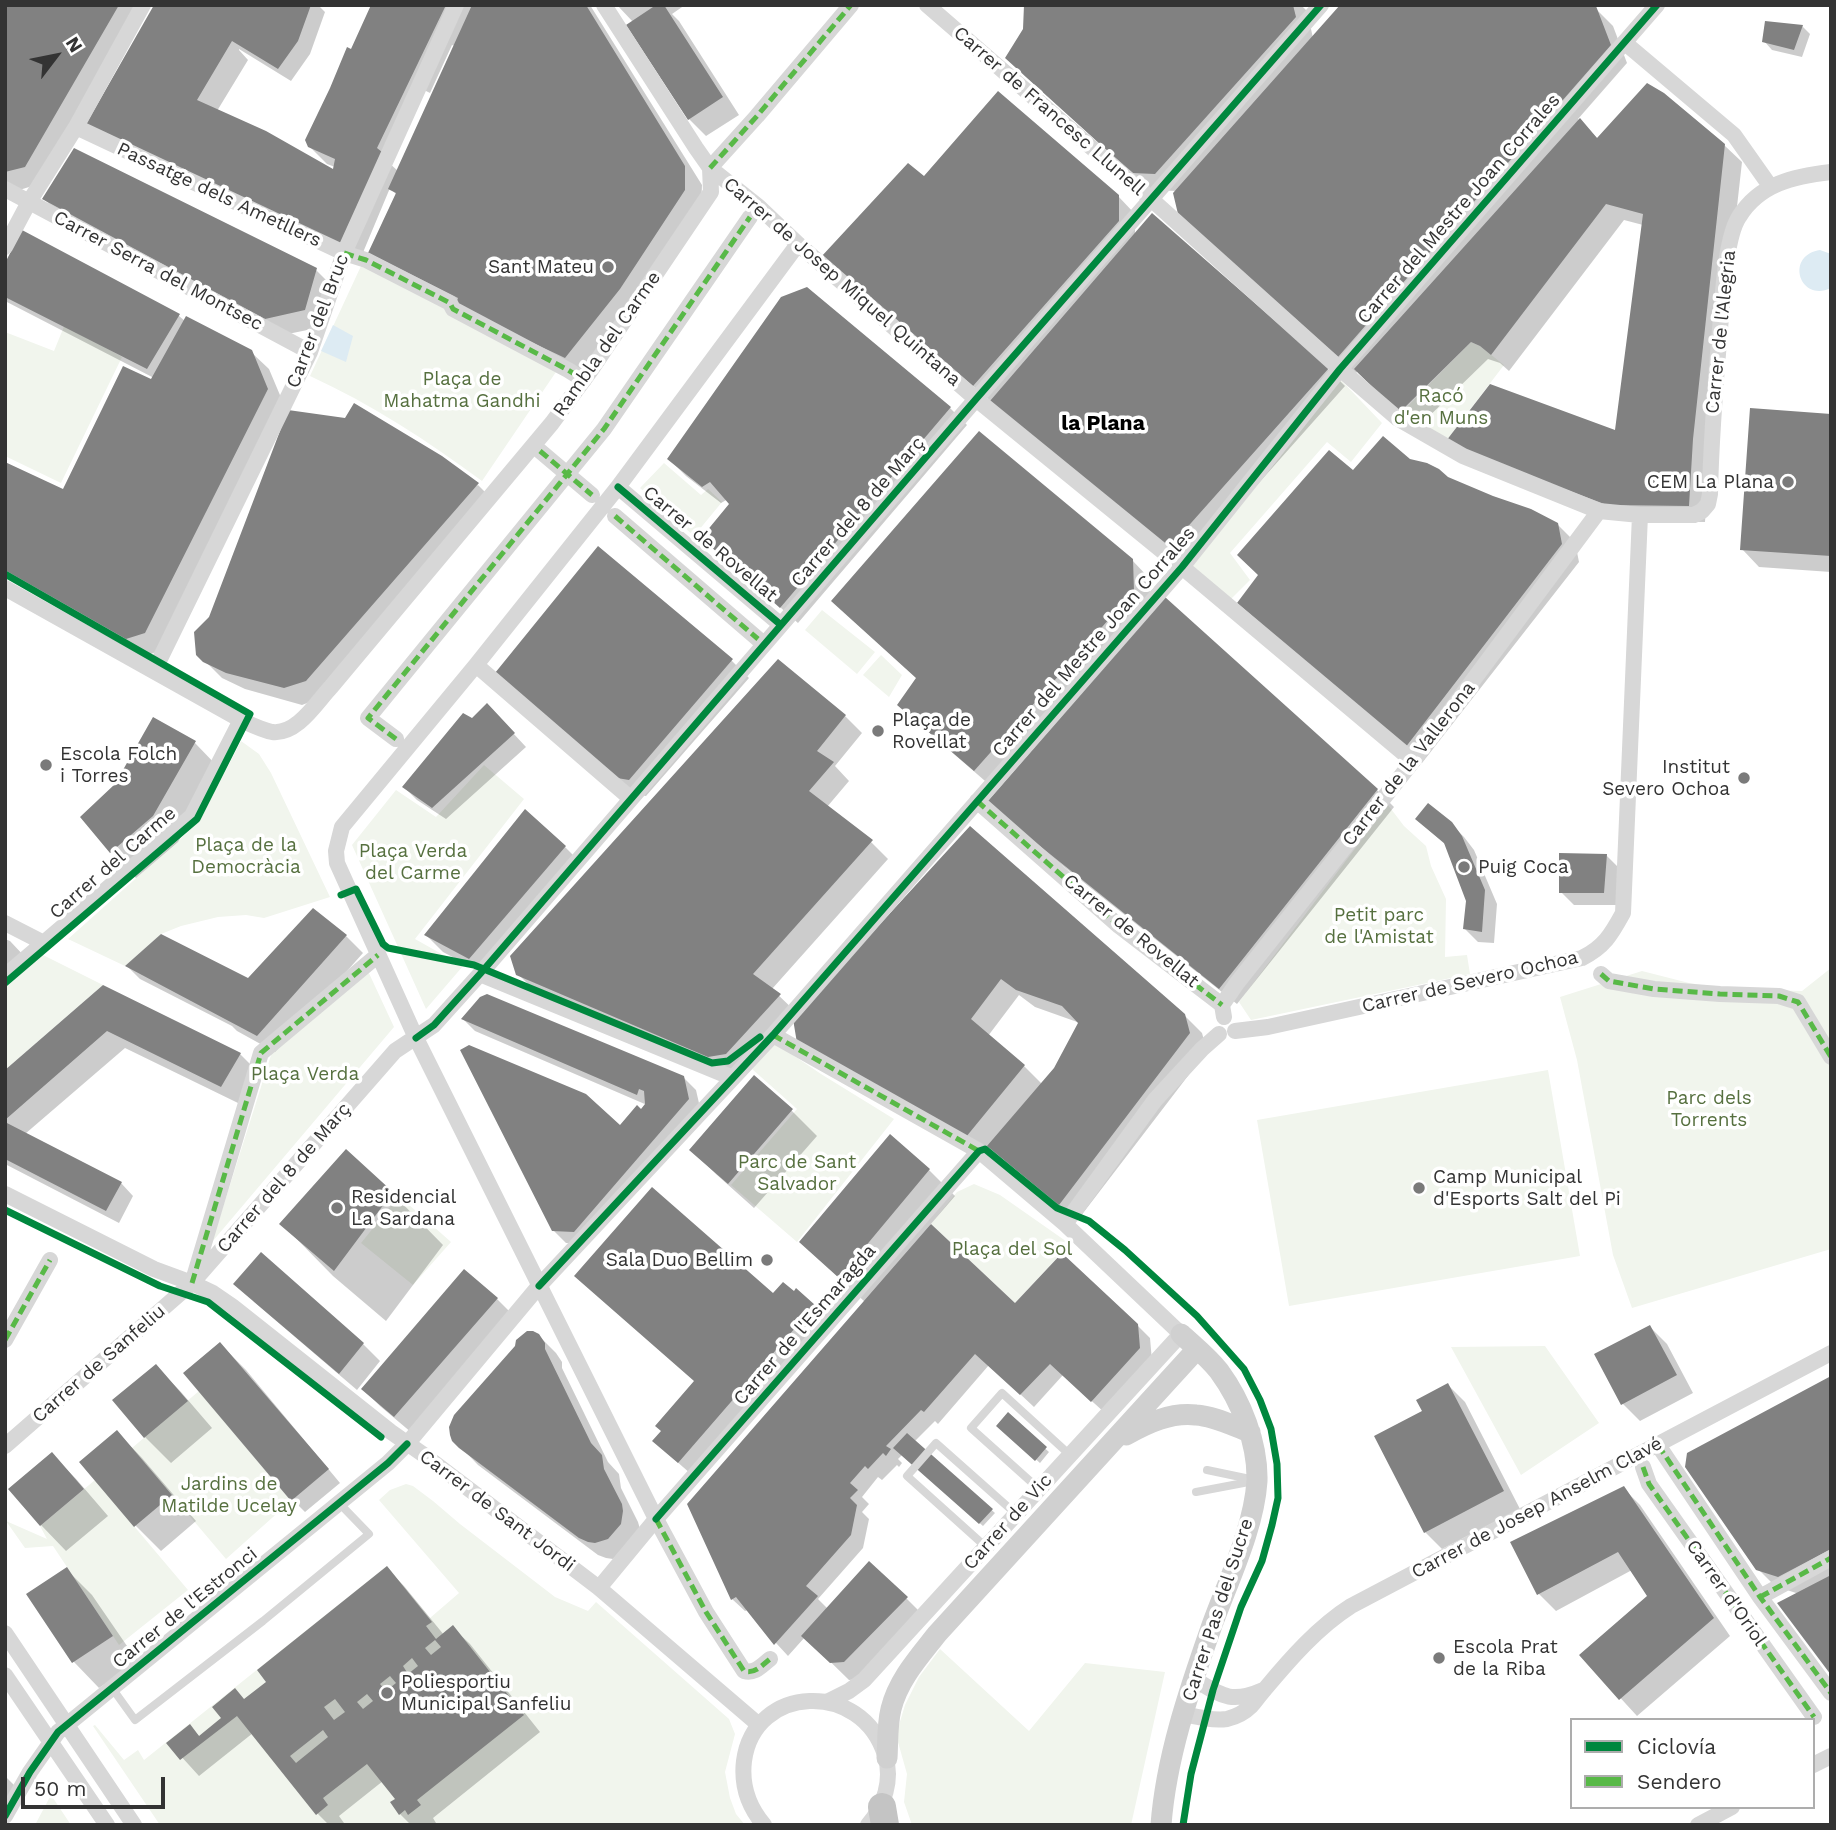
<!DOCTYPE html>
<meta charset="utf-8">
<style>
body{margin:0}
#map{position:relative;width:1836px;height:1830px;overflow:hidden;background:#fff;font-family:"Work Sans",sans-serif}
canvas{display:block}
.frame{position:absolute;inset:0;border:7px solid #333;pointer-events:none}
.legend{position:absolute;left:1570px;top:1718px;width:245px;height:91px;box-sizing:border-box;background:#fff;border:2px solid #adadad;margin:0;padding:9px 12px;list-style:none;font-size:21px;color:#333}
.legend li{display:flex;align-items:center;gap:14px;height:35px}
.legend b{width:35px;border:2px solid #adadad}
.north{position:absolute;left:21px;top:21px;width:70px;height:70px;-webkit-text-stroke:5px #fff;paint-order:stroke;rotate:58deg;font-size:19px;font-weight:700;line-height:28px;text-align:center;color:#333}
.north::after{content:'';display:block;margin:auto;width:24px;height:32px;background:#333;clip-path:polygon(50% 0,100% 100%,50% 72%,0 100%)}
.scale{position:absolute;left:21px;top:1777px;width:144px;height:32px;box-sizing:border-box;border:4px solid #333;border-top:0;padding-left:9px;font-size:21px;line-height:24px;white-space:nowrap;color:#333;-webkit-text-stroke:5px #fff;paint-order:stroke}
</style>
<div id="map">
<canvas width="1836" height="1830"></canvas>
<div class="frame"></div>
<ul class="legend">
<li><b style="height:9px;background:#00873e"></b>Ciclovía</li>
<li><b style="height:9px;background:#58b947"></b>Sendero</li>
</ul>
<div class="north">N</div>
<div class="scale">50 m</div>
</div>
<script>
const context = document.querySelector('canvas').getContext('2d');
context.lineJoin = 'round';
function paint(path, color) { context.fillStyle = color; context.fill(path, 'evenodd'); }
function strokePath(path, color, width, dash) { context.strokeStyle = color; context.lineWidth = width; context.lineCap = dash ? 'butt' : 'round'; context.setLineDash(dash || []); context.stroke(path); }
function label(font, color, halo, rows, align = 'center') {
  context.font = font + ' "Work Sans",sans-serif'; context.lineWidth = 7; context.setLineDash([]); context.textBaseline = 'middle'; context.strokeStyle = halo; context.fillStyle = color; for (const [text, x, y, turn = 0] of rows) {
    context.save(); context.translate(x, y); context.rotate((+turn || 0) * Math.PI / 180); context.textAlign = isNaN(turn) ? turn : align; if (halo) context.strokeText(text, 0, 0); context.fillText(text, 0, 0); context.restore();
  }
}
const green = new Path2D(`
 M361 266 447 307 558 369 482 481C428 441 371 404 310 376Z
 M65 324 122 357 61 483 5 456V332L54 351Z
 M1471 342 1480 346 1504 365 1446 441 1402 412Z
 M1341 380 1382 423 1351 462 1327 442 1230 553 1250 580 1228 602 1187 566Z
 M664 463 701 495 708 489 722 502 694 536 640 488Z
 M822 610 875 652 857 674 805 630Z
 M881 655 902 675 889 697 863 675Z
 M241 741 259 754 271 773 330 897 264 918 246 915 218 917 181 926 161 934 125 966 68 939 199 822Z
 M484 765 524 799 415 939 463 966 426 1009 352 845 396 790 436 817Z
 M1388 805 1404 826 1426 846 1431 866 1446 899 1445 957 1467 955 1470 974 1251 1020 1239 1002Z
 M43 955 103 985 5 1070V988Z
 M1831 968V1249L1632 1308 1613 1255 1577 1060 1560 997 1642 971 1689 983 1726 989 1802 991Z
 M367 969 394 1027 212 1242 272 1052Z
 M775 1043 821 1074 894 1119 797 1242 731 1185 797 1109 752 1069Z
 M1548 1070 1580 1256 1289 1306 1257 1120Z
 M974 1184 1000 1195 1070 1244 1015 1303 931 1224 957 1192Z
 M399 1196 451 1242 413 1285 361 1243Z
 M1545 1346 1599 1423 1521 1475 1451 1347Z
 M199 1391 291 1501 226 1559 132 1448Z
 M95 1480 188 1590 119 1645 53 1546 25 1548 6 1521 47 1539 40 1526Z
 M406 1484 413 1486 433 1501 460 1524 555 1597 588 1611 596 1602 729 1719 735 1734 725 1772 730 1798 736 1814 745 1825H160L93 1726 95 1725 124 1760 138 1750 144 1760 387 1566 430 1618 459 1593 379 1500 390 1490Z
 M940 1649 1029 1731 1085 1663 1165 1672 1131 1825H912L904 1802 907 1774 896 1735 905 1705 919 1677Z
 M51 1795 71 1825H35Z`);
const water = new Path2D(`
 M1820 250 1831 254V288C1799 303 1785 255 1820 250Z
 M333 325 353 336 346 362 321 351Z`);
const shadow = new Path2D(`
 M5 5H146L42 183 13 192 5 188Z
 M156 5H318L325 12 310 54 291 81 239 49V50L248 60 217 111 334 172 335 167 327 164 309 146 358 54 373 5H590L702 185 701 208 582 374 387 270 397 195 390 188 359 262 105 142ZM452 45 455 46 398 171 388 162 424 90 430 93Z
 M617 5H685L672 14 679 21 739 115 706 136 689 119 633 22Z
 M1026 5H1301L1307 11 1313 38 1342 5H1558L1595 8 1613 26 1627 63 1578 119 1598 139 1724 145 1742 162 1709 457 1705 522 1626 521 1541 490 1616 432 1643 225 1624 220 1509 371 1500 363 1488 359 1417 428 1358 371 1356 373 1276 304 1177 191 1151 190 1024 75Z
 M1802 26 1810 34 1802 57 1772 50 1764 41Z
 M1118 196 1135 214V235L1328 369 1345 386 1185 566 841 274Z
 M44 199 316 270 333 287 322 327 283 335 61 216Z
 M22 233 179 316 185 321 251 352 269 369 285 407 162 650 145 656 5 576V464L64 492 154 378 5 301V267Z
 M806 289 950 408 967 425 798 623 720 554 732 504 728 499 721 503 686 476 669 459Z
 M1831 415V572L1759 567 1742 549Z
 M1353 473 1447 478 1557 524 1575 542 1579 562 1422 763 1256 619Z
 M478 485 495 502 323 697 302 705 245 689 222 678 198 654Z
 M598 548 732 661 749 678 646 796 636 794 514 690Z
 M1132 560 1149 578 1151 609 992 787 917 722 899 705Z
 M845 716 862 733 835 766 849 781 827 807 871 842 888 859 772 989 799 1015 970 829 1184 1015 1202 1033 1207 1051 1077 1221 1007 1162 990 1146 984 1153 794 1015 726 1074 536 992 518 974ZM1019 995 1035 1007 1080 1023 1056 1069 1042 1084 1024 1066 988 1036Z
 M499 718 526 747 446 819 417 800 404 787 472 720Z
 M195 743 220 769 178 842 136 878 111 852 83 817Z
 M1377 790 1394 807 1237 1004 1005 820Z
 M1451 824 1464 837 1474 850 1497 904 1494 943 1478 942 1465 929 1468 901 1447 846 1430 831Z
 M565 847 582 864 487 975 443 952 426 935Z
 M1606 855 1619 868 1616 905H1574L1561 892Z
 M346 936 363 953 275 1052 237 1031 232 1026 140 979 128 967 249 980Z
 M5 939 10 941 26 958 5 976Z
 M104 987 240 1054 257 1071 238 1103 125 1048 25 1134 121 1183 133 1196 119 1223 5 1164V1072Z
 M463 1019 683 1077 696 1090 701 1112 587 1244 566 1243 553 1230 620 1128 647 1105 475 1031Z
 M791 1110 817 1136 754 1208 717 1175 691 1150Z
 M929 1170 955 1196 930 1225 1015 1306 1137 1325 1150 1338 1152 1361 1105 1413 1063 1375 1034 1407 989 1365 938 1424 935 1421 914 1442 995 1513 983 1526 902 1455 898 1459 902 1463 899 1467 897 1465 882 1480 878 1477 862 1497 869 1504 862 1512 869 1519 863 1548 818 1599 828 1609 906 1598 923 1615 862 1679 849 1680 805 1637 788 1656 776 1643 748 1610 745 1611 732 1599 865 1302 801 1242Z
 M392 1193 443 1245 386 1321 333 1276 282 1224Z
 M774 1295 814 1306 827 1318 691 1474 667 1453Z
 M497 1299 514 1316 412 1433 380 1406 363 1389Z
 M253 1301 363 1344 380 1361 357 1390Z
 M1650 1327 1667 1344 1693 1393 1640 1421 1623 1404Z
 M538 1335 556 1353 562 1362V1368L608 1462 619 1474 621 1488 638 1522 640 1529 613 1559 606 1558 598 1555 478 1465 454 1440Z
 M220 1344 246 1370 340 1483 305 1512 293 1500 186 1374Z
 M156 1366 181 1392 212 1428 171 1463 145 1437Z
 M1831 1378V1674L1799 1594 1775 1586 1757 1568Z
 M1448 1385 1465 1402 1520 1509 1442 1549 1425 1532 1424 1412Z
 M1008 1415 1049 1452 1040 1463 998 1425Z
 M117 1432 142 1458 196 1521 161 1551 135 1525Z
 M52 1454 77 1480 108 1516 66 1551 41 1525Z
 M1623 1488 1640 1505 1730 1636 1637 1716 1581 1655 1649 1596 1632 1570 1556 1611 1538 1593Z
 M66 1569 92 1595 138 1662 99 1688 74 1662 28 1595Z
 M387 1569 404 1586 444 1635 453 1628 470 1644 540 1732 433 1818 436 1823 434 1825H411L400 1814 397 1799 383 1781 339 1816 344 1823 342 1825H329L318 1814 253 1733 199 1776 169 1743 190 1726 200 1737 268 1683Z
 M5 1776 16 1787 5 1806Z`);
const building = new Path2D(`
 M5 5H119L25 167 5 172Z
 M154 5H311L298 41 278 69 232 41 197 100 266 131 333 169 335 159 308 147 305 140 330 88 347 47 351 49 371 5H446L377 148 382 152 341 246 85 126Z
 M472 5H586L685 166V190L620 289 565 358 455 306 458 298 368 253 396 193 388 189Z
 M656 5H664L723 97 688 120 626 25Z
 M1024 5H1293L1296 17 1155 174 1132 173 1005 58 1023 29Z
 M1340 5 1596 6 1611 45 1338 357 1178 214 1173 193Z
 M1765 21 1803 25 1794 50 1762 42Z
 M1647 83 1664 93 1725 144 1693 439 1689 506 1607 505 1522 473 1446 441 1490 384 1615 430 1643 214 1606 204 1491 355 1480 346 1471 342 1399 413 1354 369 1580 118 1597 138Z
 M998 91 1119 195V221L973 386 821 257 908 163 924 176Z
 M74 148 317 268 305 310 265 319 42 199Z
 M1152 213 1329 368 1167 550 990 401Z
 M22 230 180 314 147 369 5 297V263Z
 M807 287 951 407 780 608 701 538 729 504 710 482 702 487 667 459 781 297Z
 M186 316 252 350 268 389 145 633 126 639 5 570V462L63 489 123 366 151 379Z
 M354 403 442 456 479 483 306 681 284 688 226 673 203 662 196 655 194 632 209 617 288 410 345 418Z
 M1750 408 1831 414V556L1740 550Z
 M979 431 1133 559 1134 591 974 771 897 705 916 678 831 601Z
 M1383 436 1410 459 1427 463 1439 469 1448 477 1493 496 1531 509 1558 523 1562 544 1405 748 1237 603 1258 575 1237 555 1329 450 1353 470Z
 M598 546 733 659 629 780 617 778 495 673Z
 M1165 597 1378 789 1219 989 986 803Z
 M778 659 846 715 817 751 834 762 809 791 873 840 753 974 781 994 726 1054 708 1057 516 975 510 956Z
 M487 703 515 733 432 808 402 787 463 713 472 718Z
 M153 717 196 741 153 816 110 853 80 817 115 784Z
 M1428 803 1452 822 1462 836 1485 890 1482 932 1463 929 1466 901 1444 843 1415 819Z
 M525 809 566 846 469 959 424 935Z
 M970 826 1185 1014 1190 1033 1059 1205 987 1146 1054 1068 1078 1023 1062 1006 1016 990 1001 979 971 1019 1025 1065 966 1137 797 1043 793 1019Z
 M1559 853 1607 854 1604 893H1559Z
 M313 908 347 935 257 1036 125 966 161 934 248 978Z
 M103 985 241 1053 221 1087 107 1031 5 1120V1070Z
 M487 994 684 1076 689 1099 574 1232 552 1231 460 1050 469 1045 586 1094 620 1125 637 1105 641 1109 645 1104 644 1091 639 1089 637 1095 461 1019 480 997Z
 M754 1075 793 1109 728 1184 689 1150Z
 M5 1122 122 1182 106 1211 5 1159Z
 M890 1134 930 1169 839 1278 799 1242Z
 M346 1149 393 1192 334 1271 279 1224Z
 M652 1187 773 1293 783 1282 794 1291 796 1288 815 1305 678 1463 652 1441 661 1431 655 1426 694 1381 574 1276Z
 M931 1224 1015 1303 1062 1253 1138 1324 1140 1348 1091 1402 1050 1364 1020 1395 975 1354 924 1412 921 1410 886 1446 891 1449 886 1456 883 1453 868 1469 865 1466 850 1483 858 1490 850 1498 857 1505 851 1535 806 1586 818 1596 774 1645 736 1597 731 1600 687 1504Z
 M261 1252 364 1343 339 1374 233 1284Z
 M464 1269 498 1298 394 1417 361 1389Z
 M1650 1325 1677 1375 1621 1405 1594 1354Z
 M527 1331H533L539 1334 545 1343V1349L591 1443 602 1455 604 1469 622 1504 623 1511 621 1524 608 1539 595 1543 588 1542 579 1538 459 1448 452 1441 450 1435 449 1427 454 1415 515 1346 516 1340Z
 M220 1342 329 1469 291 1501 183 1373Z
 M156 1364 188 1401 144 1438 112 1400Z
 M1831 1376V1549L1778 1577 1756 1570 1685 1467 1687 1453Z
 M1448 1383 1504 1491 1424 1533 1374 1436 1422 1411 1416 1400Z
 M1008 1412 1047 1447 1035 1461 996 1426Z
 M117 1430 172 1495 134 1527 79 1462Z
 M907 1433 993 1509 979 1524 893 1448Z
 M52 1452 84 1489 40 1526 8 1489Z
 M1624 1486 1714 1618 1619 1700 1579 1655 1647 1596 1618 1552 1537 1595 1510 1542Z
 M869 1561 908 1597 844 1662 830 1663 801 1636Z
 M387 1566 432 1622 426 1626 436 1639 453 1625 524 1715 417 1800 421 1805 408 1815 405 1810 399 1815 390 1802 395 1799 367 1764 323 1798 328 1805 316 1815 237 1716 180 1760 166 1743 190 1724 199 1736 221 1718 212 1707 235 1688 244 1699 266 1682 257 1670ZM435 1640 441 1647 431 1655 425 1648ZM412 1658 418 1666 408 1674 403 1666ZM390 1676 396 1683 386 1691 380 1684ZM367 1694 373 1701 363 1709 357 1702ZM335 1699 345 1712 334 1720 324 1707ZM323 1730 328 1737 296 1763 290 1756Z
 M67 1567 113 1636 72 1663 26 1594Z
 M1831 1575V1675L1777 1603Z`);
const lane = new Path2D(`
 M1207 1470 1250 1479
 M1039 1489 971 1428 1002 1393 1070 1455
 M1196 1492 1254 1481
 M986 1547 907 1476 936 1443 1016 1514
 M112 1688 135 1720 263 1621 369 1534 339 1503`);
const street = new Path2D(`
 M604 5 696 148 710 168 759 207 798 244 976 399 1182 567 1413 761
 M927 5 1151 199 1340 369 1397 418 1463 456 1599 511 1640 515H1694L1702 511 1708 504 1710 494C1711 435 1716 376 1721 317 1723 293 1726 237 1739 217 1759 184 1794 176 1831 172
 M1625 43 1734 135 1770 186
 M76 127 344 253 366 260 450 303 453 309 568 370 584 380
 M5 189 310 352
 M5 247 29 202 76 127 143 5
 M540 451 592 495
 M618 487 781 625
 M615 516 758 639
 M5 588 241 720C250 724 262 730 272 732 297 735 316 703 331 687L552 423 591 370 711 192 710 168 757 116 851 5
 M476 665 630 798
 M154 671 310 352 344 253 456 5
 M396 739 368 718 604 429 750 217
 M977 801 1119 926 1222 1005
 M5 923 44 943
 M480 974 733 1078
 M1601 974 1609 981 1654 989 1720 994 1779 996 1798 1002 1831 1057
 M5 976 192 816 241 720
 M1224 1017 1222 1005 1237 983 1413 761 1599 511
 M1235 1031 1268 1027 1582 958C1604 947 1611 935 1623 913L1640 515
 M773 1035 979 1151 1065 1224 1181 1334 864 1680 849 1691 829 1701
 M5 1194 154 1269 192 1283 213 1293 232 1306 391 1432 424 1455 599 1588 759 1725
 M1065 1224 1155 1100 1202 1049 1219 1034
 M194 1277 261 1053 378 955
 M5 1340 50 1260
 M1658 1445 1760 1597 1831 1693
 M5 1446 192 1283 395 1051 434 1025 480 974 976 399 1321 5
 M1643 1467 1649 1484 1814 1717
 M599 1588 656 1519 979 1151
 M1760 1597 1831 1558
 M5 1633 134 1825
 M770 1659C761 1666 755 1674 744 1671L706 1612 656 1519 416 1038 337 863 336 851 342 827 476 665 618 487 798 244
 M5 1675 107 1825
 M1194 1679C1222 1696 1231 1704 1263 1690
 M1184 1714C1197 1717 1213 1721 1227 1719 1235 1717 1245 1712 1251 1706 1256 1701 1260 1694 1265 1689 1290 1659 1318 1627 1351 1606L1831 1353
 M1813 1765 1831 1756
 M5 1816 30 1772 58 1732 339 1503 388 1463 407 1444 539 1286 773 1035 1182 567 1340 369 1657 5
 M764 1825C748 1806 741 1786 744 1761 754 1684 862 1680 885 1755 893 1780 884 1806 868 1825
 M1698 1825 1732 1807`);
const secondary = new Path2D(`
 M1126 1435C1148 1423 1171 1412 1196 1415 1214 1416 1233 1426 1250 1432
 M887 1758C888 1743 887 1725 891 1709 898 1680 919 1657 937 1634L1197 1349
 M1161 1825C1166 1758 1189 1691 1211 1628 1227 1583 1254 1529 1257 1481 1258 1443 1241 1401 1219 1371 1208 1357 1194 1346 1181 1334`);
const highway = new Path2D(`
 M882 1807 885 1825`);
const quiet = new Path2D(`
 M710 168 757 116 851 5
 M344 253 366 260 450 303 453 309 568 370 584 380
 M540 451 592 495
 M615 516 758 639
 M396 739 368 718 604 429 750 217
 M977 801 1119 926 1222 1005
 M1601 974 1609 981 1654 989 1720 994 1779 996 1798 1002 1831 1057
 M773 1035 979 1151
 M192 1283 261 1053 378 955
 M5 1340 50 1260
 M1658 1445 1760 1597 1831 1693
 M1643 1467 1649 1484 1814 1717
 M656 1519 706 1612 744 1671C755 1674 761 1666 770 1659
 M1760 1597 1831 1558`);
const cycleway = new Path2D(`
 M618 487 781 625
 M5 574 250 714 197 819 5 983
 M341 895 356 889 383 944 388 948 474 965 712 1063 728 1061 760 1037
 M416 1038 434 1025 480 974 976 399 1321 5
 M5 1210 160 1286 208 1302 381 1437
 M539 1286 773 1035 1182 567 1340 369 1657 5
 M656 1519 979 1151 985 1149 1057 1208 1089 1221 1125 1250 1197 1316 1244 1369 1260 1400 1271 1429 1277 1464 1278 1498 1272 1525 1262 1561 1241 1607 1213 1690 1191 1774 1183 1825
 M5 1816 30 1772 58 1732 339 1503 388 1463 407 1444`);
const markers = [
 [608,267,7,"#7a7a7a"],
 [1788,482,7,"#7a7a7a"],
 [878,731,7,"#7a7a7a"],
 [46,765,7,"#7a7a7a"],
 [1744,778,7,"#7a7a7a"],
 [1464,867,7,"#7a7a7a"],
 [1419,1188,7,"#7a7a7a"],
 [337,1208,7,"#7a7a7a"],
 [767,1260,7,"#7a7a7a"],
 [1439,1658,7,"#7a7a7a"],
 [387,1693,7,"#7a7a7a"]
];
const streetNames = [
 ["Carrer de Francesc Llunell",1049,111,41],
 ["Passatge dels Ametllers",219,195,25],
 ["Carrer del Mestre Joan Corrales",1459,209,-49],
 ["Carrer Serra del Montsec",158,271,28],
 ["Carrer de Josep Miquel Quintana",842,282,41],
 ["Carrer del Bruc",318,321,-69],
 ["Carrer de l'Alegria",1721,332,-84],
 ["Rambla del Carme",607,344,-55],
 ["Carrer del 8 de Març",858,512,-49],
 ["Carrer de Rovellat",710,544,40],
 ["Carrer del Mestre Joan Corrales",1094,642,-49],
 ["Carrer de la Vallerona",1409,764,-52],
 ["Carrer del Carme",113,863,-41],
 ["Carrer de Rovellat",1131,931,39],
 ["Carrer de Severo Ochoa",1470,982,-13],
 ["Carrer del 8 de Març",284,1178,-49],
 ["Carrer de l'Esmaragda",805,1325,-49],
 ["Carrer de Sanfeliu",99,1364,-41],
 ["Carrer de Josep Anselm Clavé",1537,1508,-28],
 ["Carrer de Sant Jordi",497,1511,37],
 ["Carrer de Vic",1008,1522,-48],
 ["Carrer d'Oriol",1726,1593,55],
 ["Carrer de l'Estronci",185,1608,-39],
 ["Carrer Pas del Sucre",1218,1610,-72]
];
const poiNames = [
 ["Sant Mateu",594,267,"right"],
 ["CEM La Plana",1774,482,"right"],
 ["Plaça de",892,720],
 ["Rovellat",892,742],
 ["Escola Folch",60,754],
 ["i Torres",60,776],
 ["Institut",1730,767,"right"],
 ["Severo Ochoa",1730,789,"right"],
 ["Puig Coca",1478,867],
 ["Camp Municipal",1433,1177],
 ["d'Esports Salt del Pi",1433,1199],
 ["Residencial",351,1197],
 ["La Sardana",351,1219],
 ["Sala Duo Bellim",753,1260,"right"],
 ["Escola Prat",1453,1647],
 ["de la Riba",1453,1669],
 ["Poliesportiu",401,1682],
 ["Municipal Sanfeliu",401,1704]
];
const parkNames = [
 ["Plaça de",462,379],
 ["Mahatma Gandhi",462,401],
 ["Racó",1441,396],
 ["d'en Muns",1441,418],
 ["Plaça de la",246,845],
 ["Democràcia",246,867],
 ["Plaça Verda",413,851],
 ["del Carme",413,873],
 ["Petit parc",1379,915],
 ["de l'Amistat",1379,937],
 ["Plaça Verda",305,1074],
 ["Parc dels",1709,1098],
 ["Torrents",1709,1120],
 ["Parc de Sant",797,1162],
 ["Salvador",797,1184],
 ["Plaça del Sol",1012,1249],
 ["Jardins de",229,1484],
 ["Matilde Ucelay",229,1506]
];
const neighbourhoodNames = [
 ["la Plana",1103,424]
];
paint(green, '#f1f5ed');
paint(water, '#ddebf3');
paint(shadow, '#0003');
paint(building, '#818181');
strokePath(lane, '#d7d7d7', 8);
strokePath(street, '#d7d7d7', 16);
strokePath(secondary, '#d0d0d0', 21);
strokePath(highway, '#c4c4c4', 28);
strokePath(quiet, '#58b947', 5, [10, 5]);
strokePath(cycleway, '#00873e', 7);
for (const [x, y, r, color] of markers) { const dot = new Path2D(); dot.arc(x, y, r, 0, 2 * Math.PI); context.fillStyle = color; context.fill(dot); strokePath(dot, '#fff', 2.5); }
label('19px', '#333', '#fff', streetNames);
label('19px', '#333', '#fff', poiNames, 'left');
label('19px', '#56703f', '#fff', parkNames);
label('bold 21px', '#000', '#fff', neighbourhoodNames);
</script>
